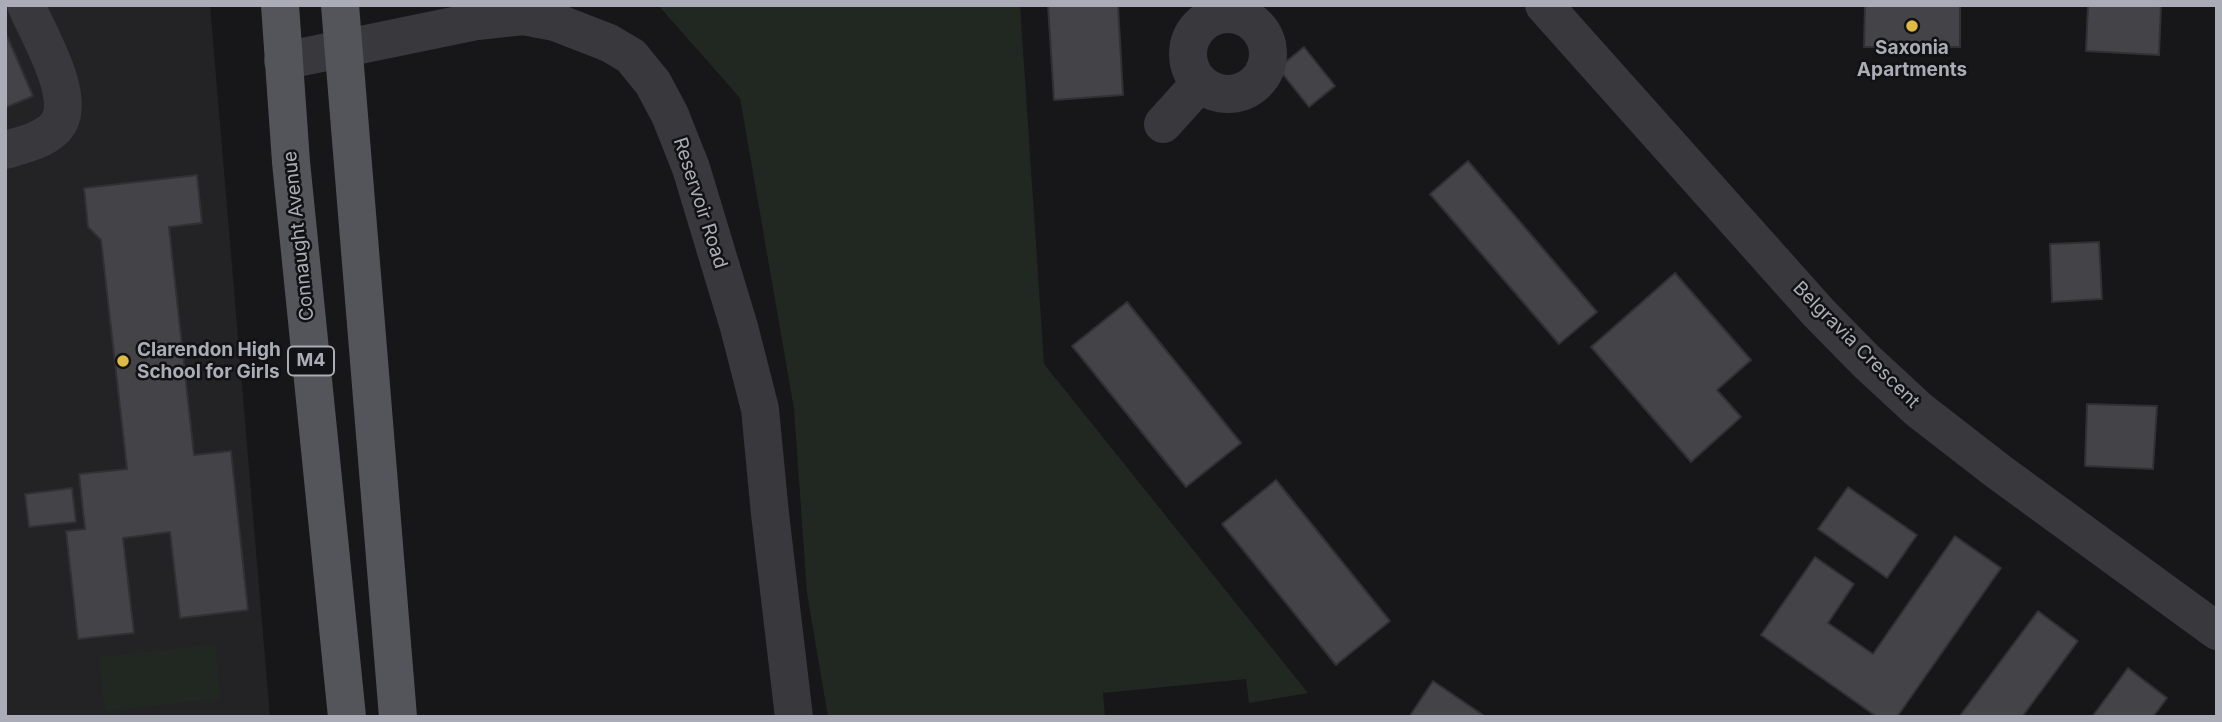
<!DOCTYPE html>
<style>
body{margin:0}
#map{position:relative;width:2222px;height:722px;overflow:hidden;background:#171618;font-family:Inter,sans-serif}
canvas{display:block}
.frame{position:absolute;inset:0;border:7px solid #aaadb7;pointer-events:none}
</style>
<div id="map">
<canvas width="2222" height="722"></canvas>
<div class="frame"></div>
</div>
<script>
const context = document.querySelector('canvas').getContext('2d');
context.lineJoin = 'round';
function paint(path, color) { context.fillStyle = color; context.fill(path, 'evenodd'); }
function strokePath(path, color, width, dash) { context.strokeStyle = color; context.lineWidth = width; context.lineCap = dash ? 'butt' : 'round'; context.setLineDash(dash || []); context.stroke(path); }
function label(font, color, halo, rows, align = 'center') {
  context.font = font + ' Inter,sans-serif'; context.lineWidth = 5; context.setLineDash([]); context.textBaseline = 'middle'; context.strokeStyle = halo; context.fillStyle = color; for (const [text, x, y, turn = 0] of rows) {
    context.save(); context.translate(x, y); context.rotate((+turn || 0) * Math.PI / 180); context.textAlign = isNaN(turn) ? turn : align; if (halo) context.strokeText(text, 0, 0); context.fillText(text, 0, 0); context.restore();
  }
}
const built = new Path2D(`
 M5 5H210L270 717H5Z`);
const green = new Path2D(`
 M658 5H1020L1044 364 1308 693 1249 703 1246 679 1103 693 1105 717H828L807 593 794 409 740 98Z
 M215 644 221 699 105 711 99 657Z`);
const building = new Path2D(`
 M1048 5H1118L1123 95 1054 100Z
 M1865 5H1960V47H1864Z
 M2088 5H2161L2159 55 2086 51Z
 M5 31 33 96 5 108Z
 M1304 47 1335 86 1309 107 1278 68Z
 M1468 161 1597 312 1559 344 1430 194Z
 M197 175 202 223 169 227 194 455 231 451 248 610 180 618 170 532 123 538 134 633 78 639 66 531 85 529 79 474 127 469 101 240 88 227 84 188Z
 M2099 242 2102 299 2052 302 2050 244Z
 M1675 273 1751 360 1717 390 1741 417 1691 462 1591 347Z
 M1127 302 1241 443 1186 487 1072 346Z
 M2087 404 2157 406 2153 469 2085 466Z
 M1276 480 1390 621 1336 665 1222 524Z
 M1848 487 1917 535 1887 578 1818 529Z
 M72 488 76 522 29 527 25 494Z
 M1955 536 2001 568 1897 717H1877L1761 635 1815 557 1854 584 1828 623 1873 654Z
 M2038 611 2078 641 2022 717H1959Z
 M2128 668 2167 698 2153 717H2092Z
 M1433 681 1486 717H1409Z`);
const minor = new Path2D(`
 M1544 5 1818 312 1866 361 1919 410 1999 472 2217 631
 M1188 54a40 40 0 1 1 80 0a40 40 0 1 1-80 0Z
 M283 61 477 21 523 16 555 22 609 43 631 56 653 83 670 115 691 168 739 327 760 409 770 514 794 717
 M1163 124 1200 83
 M5 150C22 145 42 141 55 128 80 101 38 34 26 5`);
const major = new Path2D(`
 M280 5 291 162 347 717
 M340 5 398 717`);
const markers = [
 [1912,26,7,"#dfba47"],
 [123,361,7,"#dfba47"]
];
const shields = [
 [311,361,46]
];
const shieldNames = [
 ["M4",311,361]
];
const poiNames = [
 ["Saxonia",1912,48],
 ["Apartments",1912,70],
 ["Clarendon High",137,350,"left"],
 ["School for Girls",137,372,"left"]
];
const streetNames = [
 ["Reservoir Road",700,203,72],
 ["Connaught Avenue",299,236,-96],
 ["Belgravia Crescent",1856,345,45]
];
paint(built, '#232225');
paint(green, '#212822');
paint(building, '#444348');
strokePath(building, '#313134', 2);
strokePath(minor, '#38383d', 38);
strokePath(major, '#54555b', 38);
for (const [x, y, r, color] of markers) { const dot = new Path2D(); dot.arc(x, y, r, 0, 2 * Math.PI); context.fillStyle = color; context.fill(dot); strokePath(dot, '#121113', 2.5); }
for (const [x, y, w] of shields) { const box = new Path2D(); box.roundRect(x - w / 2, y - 14.5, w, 29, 5); context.fillStyle = '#121113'; context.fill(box); strokePath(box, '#aaadb7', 2); }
label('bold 18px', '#aaadb7', null, shieldNames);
label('bold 19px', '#aaadb7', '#121113', poiNames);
label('19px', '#aaadb7', '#121113', streetNames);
</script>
